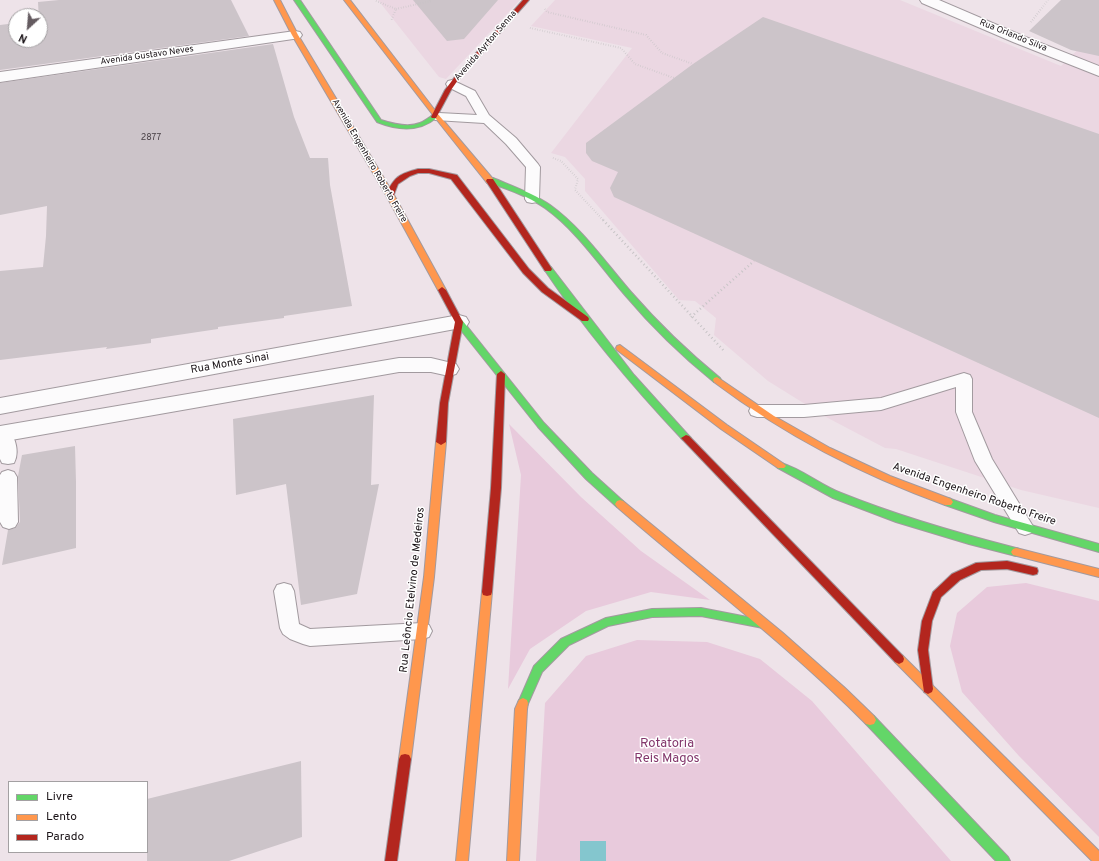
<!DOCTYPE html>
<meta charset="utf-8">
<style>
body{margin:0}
#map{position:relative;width:1099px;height:861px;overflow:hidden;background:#eee3e9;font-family:Overpass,sans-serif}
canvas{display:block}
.legend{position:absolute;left:8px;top:781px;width:140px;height:72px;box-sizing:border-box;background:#fff;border:1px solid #a3a0a2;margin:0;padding:5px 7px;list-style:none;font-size:12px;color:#191216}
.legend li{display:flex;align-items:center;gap:8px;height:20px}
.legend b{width:20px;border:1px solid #a3a0a2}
.north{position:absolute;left:8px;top:8px;width:40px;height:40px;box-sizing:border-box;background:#fff;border:1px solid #a3a0a2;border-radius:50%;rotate:206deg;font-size:11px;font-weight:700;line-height:16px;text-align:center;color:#191216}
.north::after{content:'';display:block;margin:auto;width:14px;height:18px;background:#645b60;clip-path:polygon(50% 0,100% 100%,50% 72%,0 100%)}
</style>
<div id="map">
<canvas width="1099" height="861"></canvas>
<ul class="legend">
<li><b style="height:5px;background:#63d668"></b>Livre</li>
<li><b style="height:5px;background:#ff974d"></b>Lento</li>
<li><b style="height:5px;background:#b3261e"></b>Parado</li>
</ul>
<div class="north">N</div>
</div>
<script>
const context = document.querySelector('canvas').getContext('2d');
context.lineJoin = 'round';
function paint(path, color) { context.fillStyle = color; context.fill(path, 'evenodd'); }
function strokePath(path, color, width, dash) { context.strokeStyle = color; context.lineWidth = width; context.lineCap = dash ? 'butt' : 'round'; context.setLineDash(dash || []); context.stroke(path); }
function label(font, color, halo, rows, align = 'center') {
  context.font = font + ' Overpass,sans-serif'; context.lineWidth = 3; context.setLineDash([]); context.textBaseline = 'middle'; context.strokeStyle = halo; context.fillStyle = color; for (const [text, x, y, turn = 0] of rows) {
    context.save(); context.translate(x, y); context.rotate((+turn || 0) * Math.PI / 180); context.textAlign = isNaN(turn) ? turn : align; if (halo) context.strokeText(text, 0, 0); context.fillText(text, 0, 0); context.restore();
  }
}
const built = new Path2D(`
 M378 0H520L446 79 439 77Z
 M555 0H900L1061 66 1099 29V508L1021 490 896 449 885 448 826 417 768 381 714 335 716 318 695 301 679 300 585 191V179L565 157 551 153 632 48 531 26Z`);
const green = new Path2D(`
 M509 424 581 497 641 551 710 600 651 592 586 611 530 649 508 689 521 475Z
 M1026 583 1099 601V837L1019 756 962 692 950 646 957 613 987 587Z
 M637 640 707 642 760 659 812 701 951 861H536L545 703 586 656Z`);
const water = new Path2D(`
 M580 841H606V861H580Z`);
const building = new Path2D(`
 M59 0H231L249 36 0 70V25L16 23V40H40L38 2Z
 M413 0H498L464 39 447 41Z
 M1061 0H1099V56L1071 50 1029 31Z
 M763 17 1099 134V418L614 197 610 188 618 172 592 161 586 153V143L693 64Z
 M273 44 294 117 310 158H328L330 185 352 306 284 316V318L218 327V329L151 339V343L106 349 107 347 0 360V271L43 267 46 236 47 206 0 215V83Z
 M374 395 371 485 379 484 357 594 301 605 286 484 236 495 233 419Z
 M75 446 76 482V548L2 565 8 530 15 528 20 522 18 476 22 455Z
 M301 761 302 837 229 861H147V799Z`);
const pathFar1 = new Path2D(`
 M376 1 396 9 391 21
 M396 9 431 1 429 0
 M545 9 547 12 646 35 662 53 693 64
 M1031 22 1048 0
 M530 28 621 48 635 64 674 78
 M553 158 561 161 578 179 575 190 604 221`);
const path = new Path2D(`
 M603 220 725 352
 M691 317 754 261`);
const lane = new Path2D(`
 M452 80 475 91 489 115 516 138 538 164 540 167 539 199 537 202 532 203 527 202 525 199 526 167 506 144 484 123 435 120 433 117 435 114 439 113 477 115 466 96 448 87 446 84 448 81Z
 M964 373 970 375 972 379V412L992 459 1031 523 1034 528 1031 533 1025 535 1019 533 975 461 956 412V387L881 410 804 417H757L751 415 749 411 751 407 757 405H804L881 398Z
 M3 427 9 429C15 438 20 452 14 463L8 464 2 463 0 459V428Z
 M8 470 14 472 17 477 18 522 15 527 9 529 3 527 0 522V475L2 472Z
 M284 583 291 585 294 591 299 624 310 629 422 623 429 625 432 631 429 637 422 639 310 646 303 644 290 639 283 634 280 628 274 591 277 585Z`);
const street = new Path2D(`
 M920 0H939L1023 36 1099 66V76L1013 42 922 3Z
 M295 31 300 32 302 35 300 38 0 82V72Z
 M459 315 466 317 469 322 466 327 0 414V398Z
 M399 358H431L456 364 459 369 456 374 449 376 431 372H399L0 442V426Z`);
const fast = new Path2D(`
 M294 0H300L381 120C393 124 408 128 420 123 425 121 429 117 434 115L437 117 436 118C418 133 397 130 377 122Z
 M487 178H493C512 186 533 193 550 205 582 228 605 262 631 292 658 323 688 352 720 378L721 380 720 382H714C682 356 652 327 625 295 600 266 577 231 545 208 528 196 507 189 487 182Z
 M545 267H551L634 375 689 436 691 438 689 440H683C633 387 585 330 544 269Z
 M459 319 462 320 544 423 592 473 623 501 625 504 623 507H617L586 479 538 427 456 324 455 322Z
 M781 463C802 469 820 485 841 493 898 516 957 533 1016 548L1019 549 1021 552 1019 555 1016 556 969 544 896 522 833 498 778 468 776 466 778 464Z
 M948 498 995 515 1099 544V552L994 522 945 505 943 502 945 499Z
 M701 608 763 620 767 621 768 624 767 627 763 628 701 616 652 617 608 626 569 645 542 672 527 706 523 708 519 706 518 703 534 666 561 639 606 618 652 609Z
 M870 715 874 716 1008 857 1010 861H996L866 724 864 720 866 716Z`);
const slow = new Path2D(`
 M274 0H280L298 35 394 195 446 290 445 292 442 293 438 290 386 195 292 35Z
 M344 0H350L437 113 493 179V183H487L433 115Z
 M620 345 727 425 784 464 786 466 784 468H778L721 429 617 350 616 348 617 346Z
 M717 377 774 416 830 448 890 476 951 499 953 502 951 505H945C860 474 786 436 714 382L713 380 714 378Z
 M441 439 446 442 434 577 411 759 409 763 405 764 401 763 399 759 424 577 436 442Z
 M620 500 623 501 783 633 845 688 874 716 876 720 874 724 870 725 866 724C788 645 700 579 617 507L615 504 617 501Z
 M1016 548 1099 569V577L1013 555 1011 552 1013 549Z
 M487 588 491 589 492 592 468 861H456L482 592 483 589Z
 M899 654 903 656 1099 851V861H1092L895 662 894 659 895 656Z
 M523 698 527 700 528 703 527 709 519 861H507L515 709 519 700Z`);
const jam = new Path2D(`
 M523 0H529L458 80 451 90 436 118H432L431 117 445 90 454 78Z
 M418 169H429L457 175 529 269 548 288 588 317 589 319 588 321H582L542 292 523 273 451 179 429 173H418L410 176 398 184 393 197H387L386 195C394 177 399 174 418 169Z
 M487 179H493L552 269 551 271H545L486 181Z
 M442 287 446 290 463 322 448 403 446 442 441 445 436 442 440 403 455 322 438 290Z
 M501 371 505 374 501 488 492 592 491 595 487 596 483 595 482 592 491 488 497 374Z
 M686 435 689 436 903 656 904 659 903 662 899 664 895 662 683 440 681 438Z
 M1007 561 1033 567 1037 568 1038 571 1037 574 1033 575 1007 569 981 570 960 580 941 597 932 621 928 650 933 689 932 692 928 694 924 692 918 650 922 621 933 592 952 574 976 563Z
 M405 754 409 755 411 759 397 861H385L399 759 401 755Z`);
const farStreetnames = [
 ["Rua Orlando Silva",1013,36,22],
 ["Avenida Ayrton Senna",486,46,-49],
 ["Avenida Gustavo Neves",147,56,-8],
 ["Avenida Engenheiro Roberto Freire",369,161,60]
];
const numberNames = [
 ["2877",151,138]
];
const streetNames = [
 ["Rua Monte Sinai",230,364,-10],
 ["Avenida Engenheiro Roberto Freire",974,495,19],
 ["Rua Leôncio Etelvino de Medeiros",413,590,-84]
];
const nearParknames = [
 ["Rotatoria",667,744],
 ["Reis Magos",667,759]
];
paint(built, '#ebd7e2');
paint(green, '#e8cadc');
paint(water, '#84c6ce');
paint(building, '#ccc4c9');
strokePath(lane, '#a29a9f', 2);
strokePath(street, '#a29a9f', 2);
strokePath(fast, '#a29a9f', 2);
strokePath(slow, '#a29a9f', 2);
strokePath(jam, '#a29a9f', 2);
strokePath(pathFar1, '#c7c4c6', 2, [0.5, 2]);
strokePath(path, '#c7c4c6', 2.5, [1, 3]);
paint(lane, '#fcfbfc');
paint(street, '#fcfbfc');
paint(fast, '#63d668');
paint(slow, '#ff974d');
paint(jam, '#b3261e');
label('9px', '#191216', '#fff', farStreetnames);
label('9px', '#463e43', null, numberNames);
label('11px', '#191216', '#fff', streetNames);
label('13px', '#83376c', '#fff', nearParknames);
</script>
